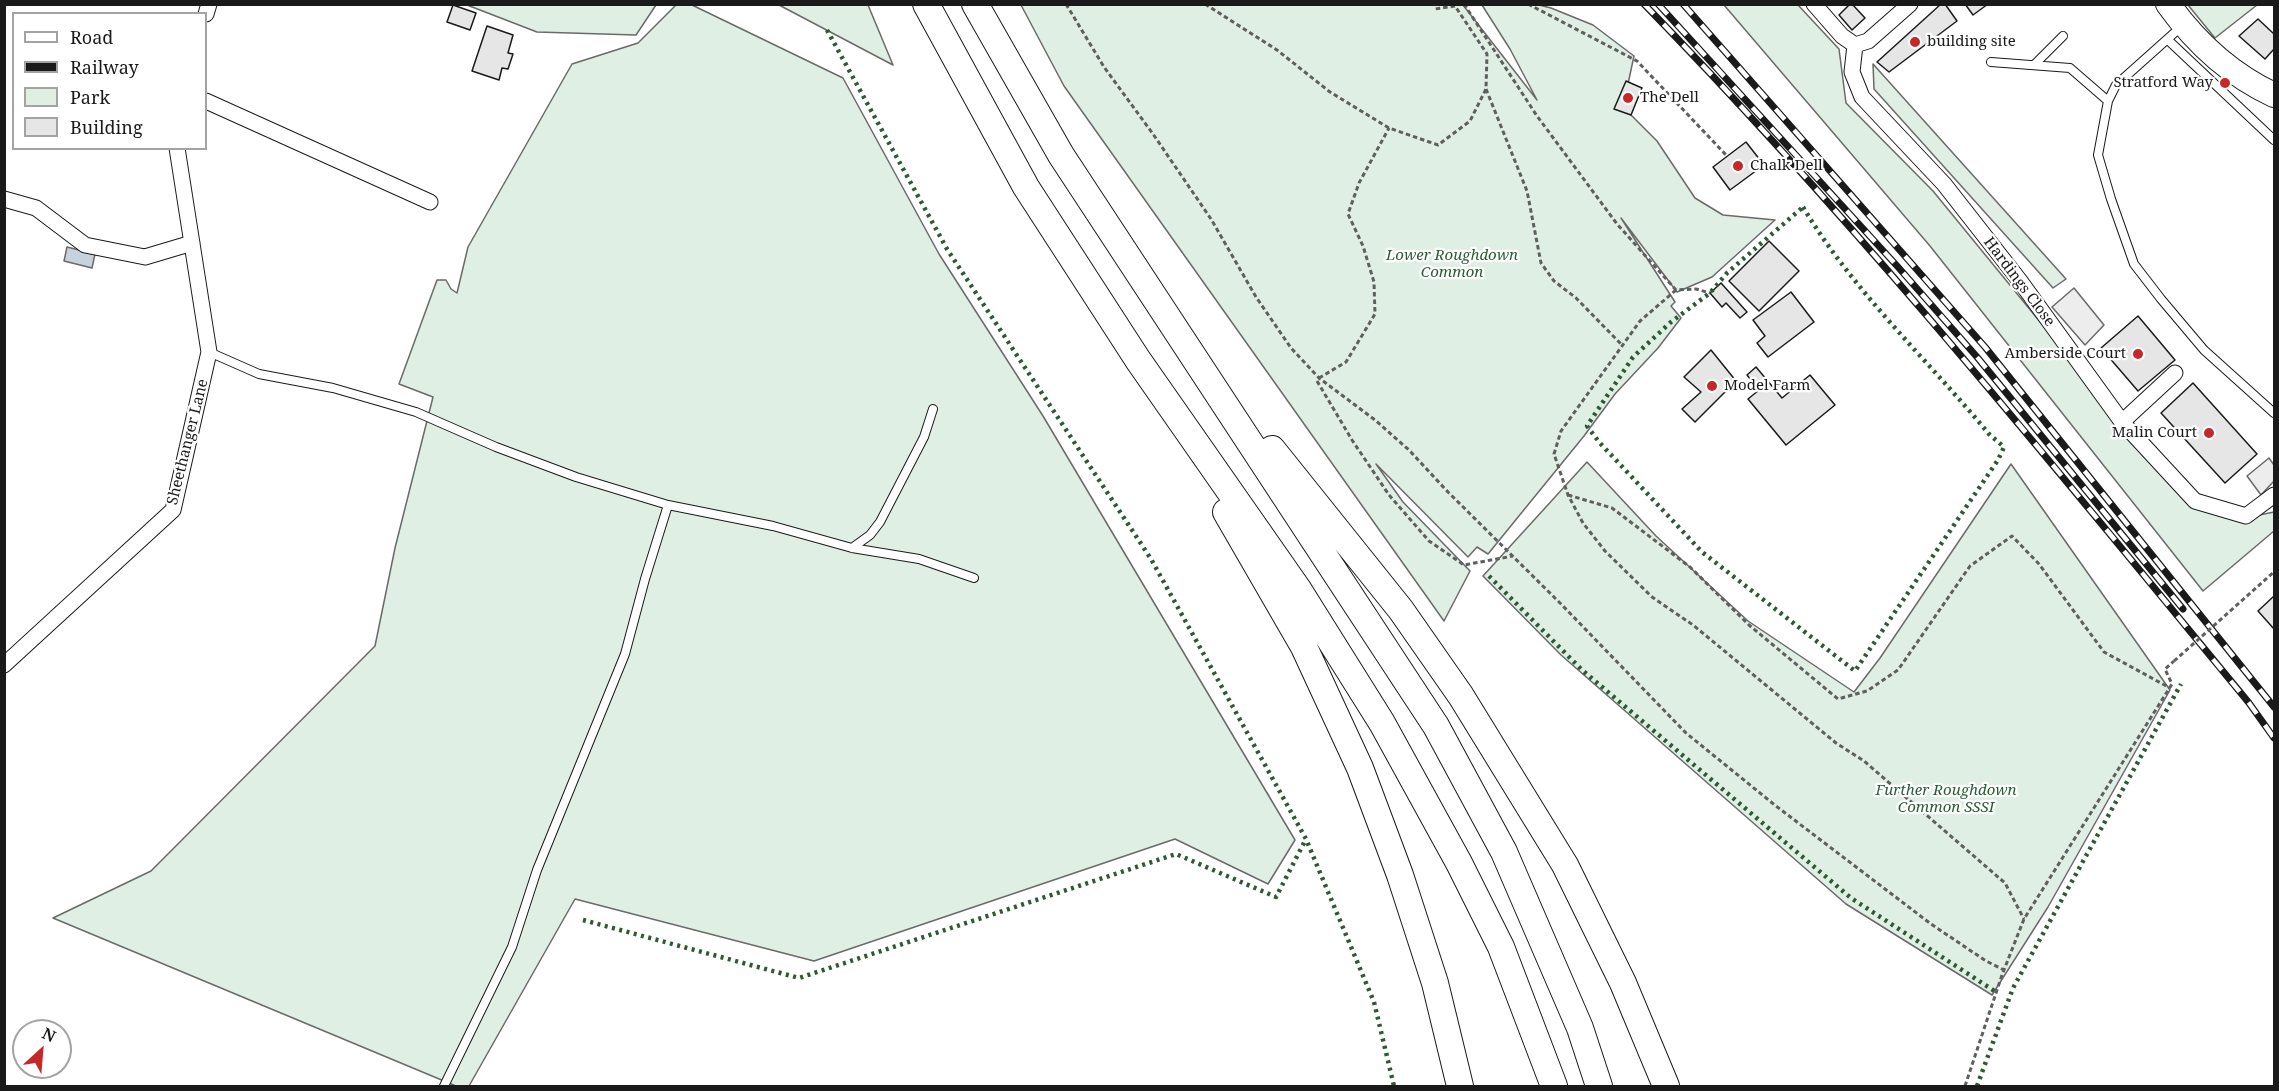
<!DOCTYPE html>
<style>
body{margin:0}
#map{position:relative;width:2279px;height:1091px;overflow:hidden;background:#fff;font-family:"Noto Serif",serif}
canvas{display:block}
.frame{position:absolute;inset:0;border:6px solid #1a1a1a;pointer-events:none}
.legend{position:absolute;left:12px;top:12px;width:195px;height:138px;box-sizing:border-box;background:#fff;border:2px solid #a3a3a3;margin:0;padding:8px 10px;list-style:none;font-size:18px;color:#1a1a1a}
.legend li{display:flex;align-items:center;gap:12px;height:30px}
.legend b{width:30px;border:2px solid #a3a3a3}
.north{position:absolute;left:12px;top:1019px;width:60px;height:60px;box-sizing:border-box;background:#fff;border:2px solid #a3a3a3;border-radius:50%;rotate:26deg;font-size:16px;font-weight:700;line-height:24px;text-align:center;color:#1a1a1a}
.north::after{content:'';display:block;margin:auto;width:21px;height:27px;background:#c62828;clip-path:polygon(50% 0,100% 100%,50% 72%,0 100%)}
</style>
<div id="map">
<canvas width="2279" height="1091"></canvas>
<div class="frame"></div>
<ul class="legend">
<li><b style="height:8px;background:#fff"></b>Road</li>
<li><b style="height:8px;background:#1a1a1a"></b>Railway</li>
<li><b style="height:16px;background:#e0efe3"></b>Park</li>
<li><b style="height:16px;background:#e6e6e6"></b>Building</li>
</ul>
<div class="north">N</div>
</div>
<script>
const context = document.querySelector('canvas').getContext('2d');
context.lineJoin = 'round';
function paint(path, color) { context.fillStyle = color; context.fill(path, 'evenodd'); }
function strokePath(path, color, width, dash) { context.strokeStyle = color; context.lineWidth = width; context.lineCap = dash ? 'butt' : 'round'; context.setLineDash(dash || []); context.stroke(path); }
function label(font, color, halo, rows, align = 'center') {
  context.font = font + ' "Noto Serif",serif'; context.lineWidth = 4.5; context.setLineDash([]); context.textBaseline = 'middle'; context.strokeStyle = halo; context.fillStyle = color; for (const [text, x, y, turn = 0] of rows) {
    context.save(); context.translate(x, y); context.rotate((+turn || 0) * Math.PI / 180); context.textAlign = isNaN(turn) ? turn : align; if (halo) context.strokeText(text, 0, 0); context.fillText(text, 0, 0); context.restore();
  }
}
const green = new Path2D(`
 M467 5H656L636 35 537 32Z
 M676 5H692L843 78 939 254 1043 416 1295 840 1268 884 1175 839 814 961 575 899 469 1086H456L53 918 151 871 375 646 395 548 433 397 399 384 437 280H446L451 289 457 293 468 247 572 64 638 43Z
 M779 5H868L893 65Z
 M1021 5H1463L1537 100 1510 49 1482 5H1539L1551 8 1593 25 1634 56 1623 107 1657 141 1695 198 1723 215 1775 220 1712 277 1677 292 1621 218 1675 302 1671 306 1681 318 1658 348 1615 394 1584 436 1488 554 1477 547 1468 557 1376 464 1403 502 1470 571 1444 621 1064 86Z
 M1724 5H1798L1839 49 1846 103 1933 191 2189 504 2235 520 2274 512V531L2203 591 1930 246Z
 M2188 5H2257L2215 38Z
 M1873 64 2066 279 2053 288 1874 89Z
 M1587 462 1656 536 1748 621 1854 692 1880 658 2011 464 2170 690 2048 907 1992 995 1846 904 1561 655 1483 576Z`);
const parking = new Path2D(`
 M2074 288 2104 325 2085 345 2052 307Z
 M2269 458 2274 465V481L2261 495 2247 476Z`);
const water = new Path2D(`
 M67 247 95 254 92 268 64 261Z`);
const building = new Path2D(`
 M1850 4H1852L1865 18 1852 30 1839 15Z
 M1941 4H1945L1957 21 1889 72 1877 62Z
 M1965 4H1988L1973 15Z
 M453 5 476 13 470 30 447 22Z
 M2258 19 2274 34V49L2265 59 2239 36Z
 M487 26 513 35 508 53 513 54 508 69 502 68 499 80 472 71Z
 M1626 81 1642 88 1631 115 1614 109Z
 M1746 142 1764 165 1730 190 1713 167Z
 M1769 241 1799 271 1759 311 1729 281Z
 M1721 283 1747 312 1740 318 1726 303 1722 307 1710 293Z
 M1791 292 1814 322 1768 357 1757 343 1765 336 1753 320Z
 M2138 316 2175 360 2138 391 2101 348Z
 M1711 350 1736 381 1695 422 1682 409 1701 392 1684 377Z
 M1756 367 1782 398 1810 375 1835 405 1786 445 1748 399 1759 390 1747 375Z
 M2193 383 2257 454 2225 483 2161 413Z
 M2274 596V629L2258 611Z`);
const path = new Path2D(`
 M1066 4 1104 67 1153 134 1211 219 1256 297 1291 348 1319 378 1375 420 1409 450 1448 492 1561 604 1686 733 1776 806 1931 924 1986 961 2004 970
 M1205 4 1277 50 1330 92 1389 128 1438 145 1470 121 1486 89 1487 54 1455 6 1435 9
 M1464 4 1537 116 1617 224 1676 290 1696 289 1710 293
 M1528 4 1637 61 1727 156
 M1486 89 1527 191 1541 263 1554 281 1576 298 1621 344
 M1676 290 1640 321 1561 431 1554 454 1568 495 1583 523 1605 551 1652 597 1693 625 1836 743 1864 761 2005 883 2024 919
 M1319 378 1346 362 1375 314 1374 282 1363 246 1348 214 1359 183 1389 128
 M1317 381 1352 440 1389 495 1429 541 1464 565 1513 556
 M1568 495 1612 508 1690 567 1749 625 1838 699 1867 691 1898 670 1970 566 2012 536 2039 564 2104 652 2170 688
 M1965 1086 2002 975 2024 919 2172 684 2165 669 2174 661`);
const service = new Path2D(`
 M2168 40 2274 140
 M1991 62 2070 68 2108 101 2116 85 2182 26
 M2035 64 2063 36
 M2108 101 2098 155 2111 199 2134 264 2161 299 2204 350 2274 413
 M209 352 259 374 333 388 416 412 496 447 576 477 668 505 645 579 625 654 537 870 512 947 444 1086
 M668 505 773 526 852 548 919 559 974 578
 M852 548 870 535 880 522 924 437 933 409`);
const minor = new Path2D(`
 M1814 4 1842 36 1855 45
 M206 14 209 4
 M1855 45 1852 72 1862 97 1944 184 2020 281 2122 422 2195 501 2246 516 2274 495
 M1855 45 1868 41 1910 4
 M206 101 430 202
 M4 199 36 208 85 245 145 257 192 243
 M2122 422 2175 373
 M4 665 173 510 209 352 177 148`);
const primary = new Path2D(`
 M2168 4C2196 43 2231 75 2274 95`);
const trunk = new Path2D(`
 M926 4 1026 187 1138 360 1298 589 1382 723 1459 863 1501 947 1554 1086
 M975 4 1061 155 1436 726 1504 852 1580 1028 1599 1086
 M1272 449 1401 610 1461 696 1565 865 1623 983 1666 1086
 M1226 512 1304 647 1360 768 1400 875 1435 983 1460 1086`);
const rail = new Path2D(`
 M1644 4C1859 225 2053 465 2249 703L2274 738
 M1658 4 1898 267 1977 357 2183 609
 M1683 4 1985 347 2274 707`);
const pathBridge = new Path2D(`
 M2174 661 2274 572`);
const hedge = new Path2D(`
 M827 30 947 249 1151 559 1306 839 1374 1002 1394 1086
 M1803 207C1853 291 1927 359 1989 434L2004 447 1998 460 1855 671 1702 552 1599 442 1587 426 1633 357 1671 322 1710 293 1727 273Z
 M1489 576 1582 670 1851 898 1996 992
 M583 920 799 978 1176 854 1276 897 1306 839
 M1977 1086 2013 988 2181 684`);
const markers = [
 [1915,42,6,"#c62828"],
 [2225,83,6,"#c62828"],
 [1628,98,6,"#c62828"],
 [1738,166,6,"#c62828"],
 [2138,354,6,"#c62828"],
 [1712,386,6,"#c62828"],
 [2209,433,6,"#c62828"]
];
const poiNames = [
 ["building site",1927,42],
 ["Stratford Way",2213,83,"right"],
 ["The Dell",1640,98],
 ["Chalk Dell",1750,166],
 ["Amberside Court",2126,354,"right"],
 ["Model Farm",1724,386],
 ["Malin Court",2197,433,"right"]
];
const parkNames = [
 ["Lower Roughdown",1452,256],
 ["Common",1452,273],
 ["Further Roughdown",1946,791],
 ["Common SSSI",1946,808]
];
const streetNames = [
 ["Hardings Close",2019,282,53],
 ["Sheethanger Lane",188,442,-76]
];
paint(green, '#e0efe3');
strokePath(green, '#6a6a6a', 1.5);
paint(parking, '#ededed');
strokePath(parking, '#6a6a6a', 1.5);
paint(water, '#c6d2dc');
strokePath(water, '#6a6a6a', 1.5);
paint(building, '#e6e6e6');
strokePath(building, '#1a1a1a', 1.5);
strokePath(service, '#1a1a1a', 10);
strokePath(minor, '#1a1a1a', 17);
strokePath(primary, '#1a1a1a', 26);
strokePath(trunk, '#1a1a1a', 28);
strokePath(path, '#5f5f5f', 3, [4.5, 3]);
strokePath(service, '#fff', 8);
strokePath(minor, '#fff', 15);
strokePath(primary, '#fff', 24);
strokePath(trunk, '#fff', 26);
strokePath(rail, '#1a1a1a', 7);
strokePath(rail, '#fff', 4.5, [14]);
strokePath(pathBridge, '#5f5f5f', 3, [4.5, 3]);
strokePath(hedge, '#2b5a34', 4.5, [3, 4.5]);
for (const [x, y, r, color] of markers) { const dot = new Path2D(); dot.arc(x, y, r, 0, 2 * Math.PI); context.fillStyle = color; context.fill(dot); strokePath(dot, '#fff', 2); }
label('15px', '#1a1a1a', '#fff', poiNames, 'left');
label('italic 15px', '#2b5a34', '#fff', parkNames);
label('15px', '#1a1a1a', '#fff', streetNames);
</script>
